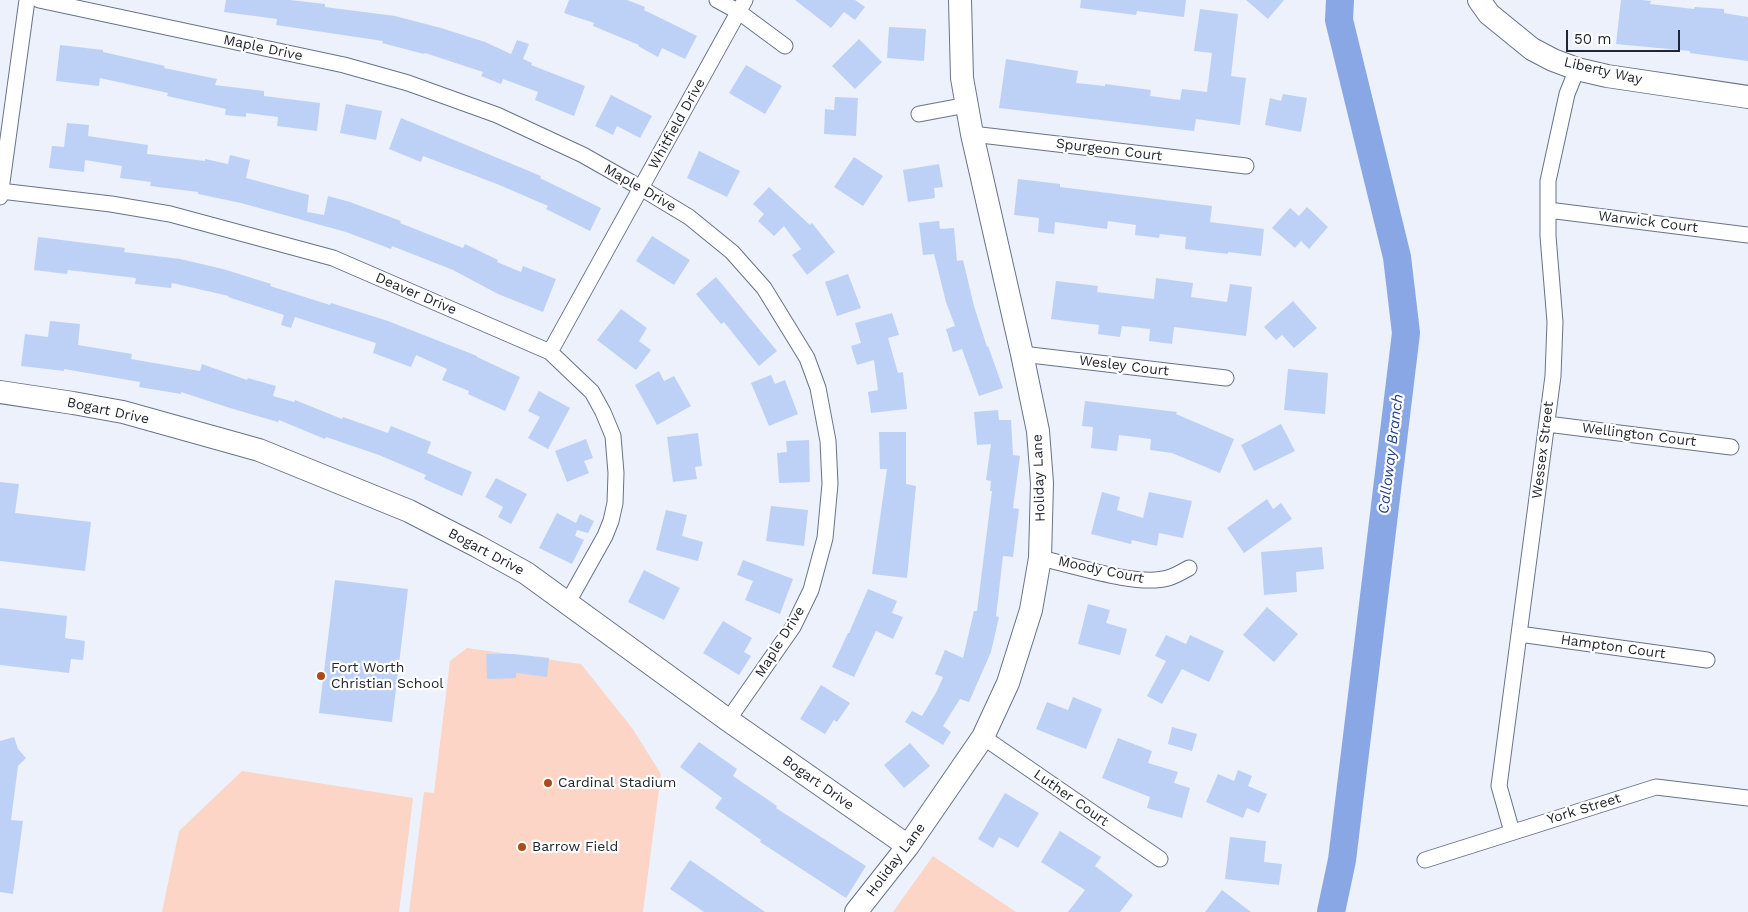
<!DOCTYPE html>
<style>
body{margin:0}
#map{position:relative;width:1748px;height:912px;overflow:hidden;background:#ecf1fb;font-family:"Work Sans",sans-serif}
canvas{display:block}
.scale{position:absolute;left:1566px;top:30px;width:114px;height:22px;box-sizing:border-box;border:2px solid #222630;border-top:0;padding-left:6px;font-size:15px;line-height:18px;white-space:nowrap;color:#222630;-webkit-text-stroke:4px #fff;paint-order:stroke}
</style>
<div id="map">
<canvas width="1748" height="912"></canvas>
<div class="scale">50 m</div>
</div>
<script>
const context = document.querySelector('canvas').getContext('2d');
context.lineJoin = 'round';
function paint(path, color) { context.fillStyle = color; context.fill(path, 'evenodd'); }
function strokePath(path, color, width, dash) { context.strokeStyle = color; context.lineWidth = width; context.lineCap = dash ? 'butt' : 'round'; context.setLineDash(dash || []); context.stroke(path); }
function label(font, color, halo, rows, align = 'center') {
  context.font = font + ' "Work Sans",sans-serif'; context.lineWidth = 4.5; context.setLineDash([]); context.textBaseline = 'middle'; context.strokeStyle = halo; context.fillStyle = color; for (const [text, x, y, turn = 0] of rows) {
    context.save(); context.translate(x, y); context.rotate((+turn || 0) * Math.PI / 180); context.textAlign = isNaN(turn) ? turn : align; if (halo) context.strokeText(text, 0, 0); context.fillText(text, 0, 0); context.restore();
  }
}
const green = new Path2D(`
 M467 648 581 664 632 728 661 774 643 912H409L424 792 434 793 450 661Z
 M242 771 413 798 399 912H162L179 831Z
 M933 856 1016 912H893Z`);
const river = new Path2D(`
 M1331 912 1342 860 1406 333 1397 257 1339 20 1340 0`);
const building = new Path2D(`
 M226 0H290L325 4V7L395 16 441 28 485 42 511 54 517 40 529 44 523 59 532 63 531 65 585 86 574 116 535 100 538 92 503 79 501 84 481 76 483 72 425 53 424 54 382 43 383 41 276 25 277 19 224 12Z
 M569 0H627L645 7 644 10 697 36 685 59 662 48 658 57 638 46 639 45 593 26 594 23 564 13Z
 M795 0H855L865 7 855 20 844 12 831 28Z
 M1081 0H1186L1184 17 1137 11 1136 15 1080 8Z
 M1246 0H1284L1268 19Z
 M1621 0H1642L1651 1 1650 4 1694 9 1695 7 1724 9V13L1748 17V61L1690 53V51L1616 44Z
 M1200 9 1238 14 1231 76 1246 78 1240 125 1196 119 1194 131 999 108 1006 59 1078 71 1076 83 1105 86V84L1151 90 1150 96 1180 100 1182 89 1207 92 1212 53 1194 51Z
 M889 27 926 29 924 61 887 58Z
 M859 39 882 62 855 89 832 66Z
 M60 45 103 50V52L165 66 164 68 217 79 215 85 264 91V96L320 103 317 131 277 126 278 117 246 113V117L225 115 226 109 167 96 168 93 100 78 99 86 56 81Z
 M746 65 782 86 765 114 729 93Z
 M1283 94 1307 98 1301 132 1265 125 1270 98 1281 101Z
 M611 95 652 116 640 138 617 126 613 135 595 126Z
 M835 97 858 98 856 136 824 134 825 109 834 110Z
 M346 104 382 111 376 140 340 133Z
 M401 118 541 176 540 178 601 208 590 231 546 209 548 206 497 184 423 156 421 162 389 149Z
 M67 123 89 125 88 136 148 145 147 154 205 161V159L228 164 230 155 250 160 246 178 309 195 307 212 324 215 328 196 350 202 401 221 400 223 463 248 465 244 498 260 497 262 521 272 523 266 556 279 543 312 498 294 453 270 392 246 391 249 346 232 241 203 198 194V192L150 186 151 182 120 178 122 166 85 160 84 172 49 168 52 146 64 147Z
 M699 151 740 171 727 197 687 178Z
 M854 157 883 176 863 206 834 187Z
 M939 164 943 187 934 188 935 198 908 202 903 170Z
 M1018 179 1060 184V187L1212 206 1210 222 1264 229 1261 256 1228 252V254L1185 249 1186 237 1160 234 1159 238 1135 235 1136 225 1108 221 1107 229 1055 222 1054 234 1038 232 1039 218 1014 215Z
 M769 187 810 225 812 223 835 252 807 275 792 255 801 249 784 226 774 236 758 221 764 214 753 204Z
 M1307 207 1328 227 1309 249 1301 241 1295 248 1272 228 1290 208 1299 216Z
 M939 221 940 229 954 228 957 261 963 260 974 306 987 347 988 346 1003 388 979 396 962 349 953 352 946 329 955 326 946 302 934 254 923 255 919 223Z
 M652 236 690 260 674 285 636 261Z
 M38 237 125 248 124 252 180 259 223 269 271 284 270 286 330 305 331 303 388 321 477 356V357L520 377 505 411 468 394 469 391 442 380 447 369 416 355 411 367 373 353 376 343 295 317 291 328 281 325 284 315 228 297 229 296 172 283 171 288 135 284 136 278 68 270 67 274 34 270Z
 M848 274 861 308 837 316 825 282Z
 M716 277 777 351 759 366 724 322 721 324 696 294Z
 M1156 278 1193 283 1191 297 1227 302 1230 284 1252 287 1246 336 1174 327 1172 344 1149 341 1150 329 1122 326 1120 337 1098 334 1099 325 1051 319 1056 281 1098 286 1097 292 1154 299Z
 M1293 301 1317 328 1294 348 1282 335 1276 340 1264 327Z
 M621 309 647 328 639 341 651 350 636 370 597 340Z
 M892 313 899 335 888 338 898 373 903 372 907 409 871 413 868 392 878 390 874 360 857 365 851 346 861 343 855 323Z
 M50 321 80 324 78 345 132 354 131 359 200 371 202 364 247 380 248 378 276 386 273 396 294 402 295 400 342 419 343 417 388 433 391 426 431 442 427 453 472 472 462 496 424 479 426 475 379 455 326 437 325 439 279 420 278 422 230 408 181 392V394L139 387 140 382 64 369V371L21 366 25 334 48 337Z
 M1288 369 1328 373 1325 414 1284 410Z
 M659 371 664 381 674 376 691 406 657 425 635 385Z
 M771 375 775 384 785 380 798 414 769 426 751 383Z
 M539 391 570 408 548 449 528 438 540 417 528 411Z
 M1085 401 1177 412 1176 414 1234 439 1220 473 1172 453 1150 450 1151 439 1119 435 1117 451 1091 448 1093 427 1082 426Z
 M998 410 999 420H1011L1013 455 1020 456 1013 508 1019 509 1013 557 1003 556 996 616 999 617 991 652 969 702 960 699 943 726 951 732 943 745 905 722 912 711 922 716 937 691 943 677 935 674 945 650 963 658 974 611H977L992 491H990L991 481 986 480 991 444 977 445 974 412Z
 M1281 424 1295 451 1254 471 1241 445Z
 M879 432H906V484L916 486 907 578 872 574 887 469H880Z
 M698 433 702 466 695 467 697 479 673 482 667 437Z
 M586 439 593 458 584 461 589 473 567 482 555 451Z
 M809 440 810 482 779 483 777 453 787 452 786 441Z
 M496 478 527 494 511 524 498 517 503 507 485 497Z
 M0 482 19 484 15 513 91 522 85 571 0 561Z
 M1102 492 1120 497 1117 510 1143 518 1149 492 1192 501 1183 538 1159 533 1157 546 1132 540 1131 544 1091 534Z
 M1267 499 1273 509 1281 503 1292 519 1244 553 1227 528Z
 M771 506 808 510 804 546 766 541Z
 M666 510 687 515 682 536 703 542 698 561 656 550Z
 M557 513 576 523 580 514 594 521 588 533 577 530 575 536 584 540 572 564 539 548Z
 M1322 547 1324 569 1296 572 1297 592 1264 595 1261 552Z
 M743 560 793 579 780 614 745 600 753 581 737 575Z
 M644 570 680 588 664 620 628 602Z
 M335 580 408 589 392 722 319 713Z
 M868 589 897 601 892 613 903 617 893 639 876 631 854 677 832 667 848 633H849Z
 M1088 604 1110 610 1106 623 1127 629 1120 655 1078 644Z
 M1267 607 1298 634 1274 662 1243 635Z
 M0 608 67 616 65 638 85 641 83 660 71 659 69 673 0 665Z
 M723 621 752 638 744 652 751 656 739 675 703 653Z
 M1166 635 1186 644 1190 635 1224 651 1209 682 1182 669 1162 704 1147 696 1166 661 1155 656Z
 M486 654H514L549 658 547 677 516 673V678L487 679Z
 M821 685 850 703 837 722 834 720 825 734 800 719Z
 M1073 697 1102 709 1086 749 1036 729 1047 702 1068 710Z
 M1172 727 1197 734 1192 751 1168 744Z
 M14 737 18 749 26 758 18 766 11 820 23 821 13 894 0 892V741Z
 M1118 738 1152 751 1148 763 1178 772 1174 783 1190 788 1182 818 1147 808 1150 797 1102 778Z
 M699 742 737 769 733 776 777 806 776 808 866 866 846 898 760 842 761 840 715 808 722 798 680 767Z
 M910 743 930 766 904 788 884 765Z
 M1238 770 1252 776 1248 786 1267 794 1259 813 1247 808 1243 818 1206 802 1218 774 1234 781Z
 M1005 793 1039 813 1018 848 999 837 993 848 978 839Z
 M1060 831 1101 857 1095 866 1133 895 1120 912H1068L1085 890 1041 862Z
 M1230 837 1266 841 1264 862 1282 864 1279 885 1225 879Z
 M690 860 765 912H704L670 889Z
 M1222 890 1251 912H1205Z`);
const street = new Path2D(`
 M39 0 344 65 408 83 497 115 583 155 641 188 689 217 732 252 764 288 807 358 818 388 828 441 830 484 825 538 811 590 793 627 728 720
 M717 0 739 12 785 46
 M919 114 967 105
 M972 134 1246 166
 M0 191 111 204 170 214 333 258 550 352 592 392 603 412 613 436 616 473 615 503 611 521 605 536 568 602
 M0 197 27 0
 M1548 210 1748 235
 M550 352 745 0
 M1022 354 1226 378
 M1547 424 1731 447
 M1040 558C1073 565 1137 587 1168 578 1175 576 1182 572 1189 568
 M1519 634 1707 660
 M983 737 1160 859
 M1512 832 1499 786 1553 376 1555 322 1548 236V181L1567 94 1577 69
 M1425 860 1656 787 1748 798`);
const secondary = new Path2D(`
 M1479 0 1489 14 1532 49 1553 60 1577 69 1607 76 1748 97
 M0 392 73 403 123 412 259 450 409 511 477 546 526 573 728 720 908 846
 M856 912 908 846 983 737 1008 683 1031 610 1040 558 1042 483 1038 431 1022 354 972 134 962 78 960 0`);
const markers = [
 [321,676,5,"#ae4a19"],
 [548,783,5,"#ae4a19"],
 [522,847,5,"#ae4a19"]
];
const streetNames = [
 ["Maple Drive",263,48,12],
 ["Liberty Way",1603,71,13],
 ["Whitfield Drive",677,124,-61],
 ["Spurgeon Court",1109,150,7],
 ["Maple Drive",640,188,30],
 ["Warwick Court",1648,222,7],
 ["Deaver Drive",416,294,23],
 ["Wesley Court",1124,366,7],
 ["Bogart Drive",108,411,12],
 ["Wellington Court",1639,435,7],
 ["Wessex Street",1543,450,-83],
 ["Holiday Lane",1039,478,-92],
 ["Bogart Drive",486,552,28],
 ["Moody Court",1101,570,12],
 ["Maple Drive",780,642,-58],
 ["Hampton Court",1613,647,8],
 ["Bogart Drive",818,783,35],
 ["Luther Court",1071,798,35],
 ["York Street",1584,809,-17],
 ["Holiday Lane",896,860,-53]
];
const poiNames = [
 ["Fort Worth",331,668],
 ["Christian School",331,684],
 ["Cardinal Stadium",558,783],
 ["Barrow Field",532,847]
];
const waterNames = [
 ["Calloway Branch",1391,454,-83]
];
paint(green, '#fcd5c6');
strokePath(river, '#89a7e4', 28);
paint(building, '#bdd1f7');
strokePath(street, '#687389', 17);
strokePath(secondary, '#687389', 24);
strokePath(street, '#fff', 15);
strokePath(secondary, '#fff', 22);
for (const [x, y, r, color] of markers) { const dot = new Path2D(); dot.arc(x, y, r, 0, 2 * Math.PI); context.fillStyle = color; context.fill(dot); strokePath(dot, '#fff', 2); }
label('14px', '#222630', '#fff', streetNames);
label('14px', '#222630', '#fff', poiNames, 'left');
label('italic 15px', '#1e3d84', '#fff', waterNames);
</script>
